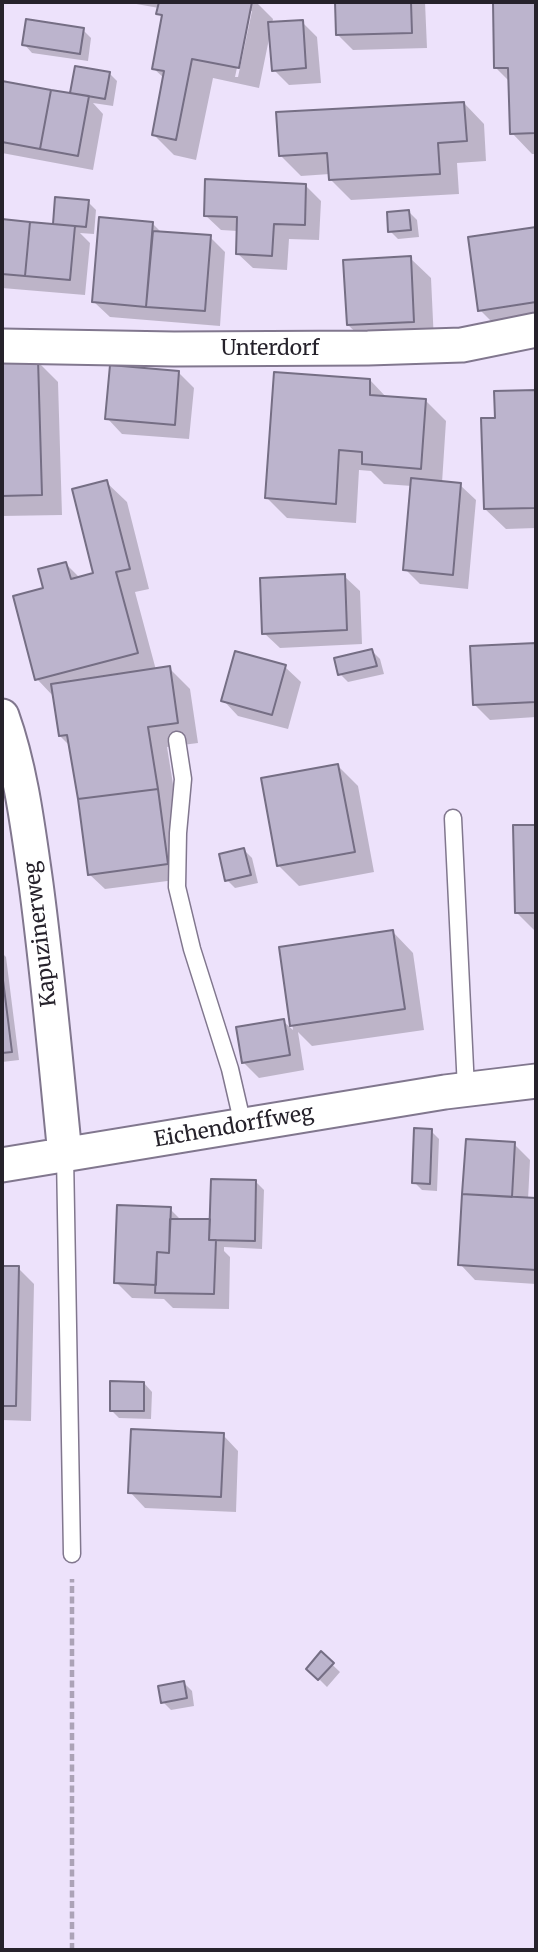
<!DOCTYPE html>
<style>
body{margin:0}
#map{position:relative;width:538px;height:1952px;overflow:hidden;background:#ede2fb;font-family:Merriweather,serif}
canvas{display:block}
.frame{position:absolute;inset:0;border:4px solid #26222b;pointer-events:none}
</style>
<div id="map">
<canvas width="538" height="1952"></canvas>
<div class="frame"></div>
</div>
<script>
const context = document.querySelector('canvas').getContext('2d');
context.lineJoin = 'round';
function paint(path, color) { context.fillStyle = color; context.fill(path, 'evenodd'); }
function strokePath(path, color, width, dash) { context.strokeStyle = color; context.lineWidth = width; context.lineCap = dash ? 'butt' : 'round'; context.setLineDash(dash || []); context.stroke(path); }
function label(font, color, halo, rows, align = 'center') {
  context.font = font + ' Merriweather,serif'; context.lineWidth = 5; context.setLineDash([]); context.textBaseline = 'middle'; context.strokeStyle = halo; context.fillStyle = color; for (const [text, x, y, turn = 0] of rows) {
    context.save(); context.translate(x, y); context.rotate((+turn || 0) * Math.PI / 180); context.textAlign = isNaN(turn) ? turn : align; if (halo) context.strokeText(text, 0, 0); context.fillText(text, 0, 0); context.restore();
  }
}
const shadow = new Path2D(`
 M125 2H256L273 19 272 24 302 22 317 37 321 83 289 85 274 70 270 34 259 88 213 78 196 160 174 155 154 135 165 79 153 68 163 18 158 13 159 8ZM249 11H252L238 77H235Z
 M337 2H425L427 48 353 50 338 35Z
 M494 2H536V154H532L512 133 510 82 496 68Z
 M83 30 91 38 88 61 32 53 24 44Z
 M109 73 117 81 113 106 93 103 103 114 93 170 2 153V83L76 96Z
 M464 103 484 124 486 161 457 163 459 194 351 200 330 179V174L301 176 280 155Z
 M306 186 321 201 319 240 289 239 287 270 253 268 237 253 238 231 221 230 205 215Z
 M57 198 88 202 96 210 94 234 80 233 90 243 85 295 2 288V221L54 226Z
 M409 212 417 220 419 237 398 239 390 231Z
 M152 223 162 233 210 237 225 252 220 326 110 317 94 302Z
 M536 228V325L501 331 480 310 470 238Z
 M410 258 431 278 434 342 369 345 348 325Z
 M37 361 58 382 62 515 2 516V362Z
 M178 372 194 388 189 439 122 434 107 418Z
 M370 380 387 398 426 401 446 421 442 483 460 485 476 500 468 589 420 584 405 569 412 486 384 484 371 471 359 470 356 523 287 518 267 498Z
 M536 392V528L506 529 485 509 496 420V393Z
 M106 482 127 502 149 589 135 592 156 670 169 668 190 689 198 743 167 747 177 809 183 879 105 889 89 874 70 746 60 736 54 697 37 679 45 589 66 564 80 578 95 574Z
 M344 576 360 591 362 644 280 648 264 633Z
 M536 644V717L490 720 475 705 472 648Z
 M372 651 380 659 384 674 348 682 340 674Z
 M285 667 301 682 288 729 238 716 223 700Z
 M338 766 358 786 374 872 299 886 278 865Z
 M515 827H536V932L516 912Z
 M244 850 252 858 258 883 235 888 227 880Z
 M393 932 413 953 424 1030 312 1046 298 1032 304 1070 259 1078 244 1063 283 1021 293 1030 281 948Z
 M2 953 6 957 19 1060 2 1062Z
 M431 1131 439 1139 437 1191 422 1190 414 1182Z
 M514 1144 530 1160 528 1200H536V1284L475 1280 460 1264Z
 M256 1182 264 1190 262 1249 224 1247V1251L230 1257 229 1309 173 1308 164 1299 132 1298 116 1282 170 1209 182 1221H211Z
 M2 1268H18L34 1284 31 1421 2 1420Z
 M144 1383 152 1392 151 1419 119 1418 111 1410Z
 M223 1435 238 1451 236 1512 145 1508 130 1492Z
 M321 1654 340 1672 327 1687 316 1676Z
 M184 1683 192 1691 194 1706 171 1710 163 1702Z`);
const building = new Path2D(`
 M159 2H252L239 68 192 59 176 140 152 135 164 71 152 69 162 15 156 14Z
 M335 2H411L412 33 336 35Z
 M493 2H536V133L510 134 508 68H494Z
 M26 19 84 28 80 54 22 45Z
 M303 20 306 68 272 71 268 22Z
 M75 66 110 72 105 99 70 93Z
 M2 81 51 90 40 149 2 142Z
 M51 90 89 96 78 156 40 149Z
 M464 102 467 141 438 143 440 174 329 180 327 153 279 156 276 112Z
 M205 179 306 184 305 225 274 224 272 256 236 254 237 217 204 216Z
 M55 197 89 200 86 227 53 224Z
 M409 210 411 230 388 232 387 212Z
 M99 217 153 222 146 307 92 302Z
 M2 219 30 222 25 276 2 274Z
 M30 222 75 226 70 280 25 276Z
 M536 227V302L478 311 468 237Z
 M153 231 211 235 205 311 146 307Z
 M411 256 414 322 347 325 343 260Z
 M38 359 42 495 2 496V360Z
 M110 365 179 371 175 425 105 419Z
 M274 372 370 379V395L426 399 421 469 362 464V452L339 450 336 504 265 498Z
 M536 390V508L484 509 481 418H495L494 391Z
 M411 478 461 483 453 575 403 570Z
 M107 480 130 569 116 572 138 653 35 680 13 596 43 588 38 569 66 562 71 579 93 573 72 489Z
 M345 574 347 630 262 634 260 578Z
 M536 643V702L473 705 470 646Z
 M372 649 377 666 338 675 334 658Z
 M235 651 286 665 272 715 221 701Z
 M170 666 178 723 148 727 158 789 78 799 67 735 59 736 51 684Z
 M338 764 355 852 277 866 261 778Z
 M158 789 168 864 88 875 78 799Z
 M513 825H536V913H515Z
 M244 848 251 875 225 881 219 854Z
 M393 930 405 1009 290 1026 279 947Z
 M2 972 12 1052 2 1053Z
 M284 1019 290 1055 242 1063 236 1027Z
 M414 1128 432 1129 430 1184 412 1183Z
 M466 1139 515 1142 512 1197 462 1194Z
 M211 1179 256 1180 255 1241 209 1240Z
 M462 1194 536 1198V1270L458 1265Z
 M117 1205 171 1207 169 1253 157 1252 156 1285 114 1283Z
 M170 1219H210L209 1240H216L214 1294 155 1293 157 1252 169 1253Z
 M2 1266H19L16 1406H2Z
 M110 1381 144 1382V1411H110Z
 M131 1429 224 1433 221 1497 128 1493Z
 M321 1651 334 1663 318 1680 306 1669Z
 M184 1681 187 1698 161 1703 158 1686Z`);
const path = new Path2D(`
 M72 1950V1579`);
const service = new Path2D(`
 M177 740 183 779 178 833 177 887 192 949 230 1069 243 1125
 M453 818 466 1089
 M65 1155 72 1554`);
const minor = new Path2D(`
 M2 346 174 349 368 348 462 345 536 330
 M2 716C21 769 28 828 36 884 48 974 56 1065 65 1155
 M2 1165 445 1092 536 1081`);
const streetNames = [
 ["Unterdorf",270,349],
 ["Kapuzinerweg",41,934,-97],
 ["Eichendorffweg",234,1127,-10]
];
paint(shadow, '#0003');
paint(building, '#bcb4cd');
strokePath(building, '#756e84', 2);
strokePath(service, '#81778e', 19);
strokePath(minor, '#81778e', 37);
strokePath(path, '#aca3b7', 4.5, [7, 3.5]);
strokePath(service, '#fff', 16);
strokePath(minor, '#fff', 33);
label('21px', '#26222b', '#fff', streetNames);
</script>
